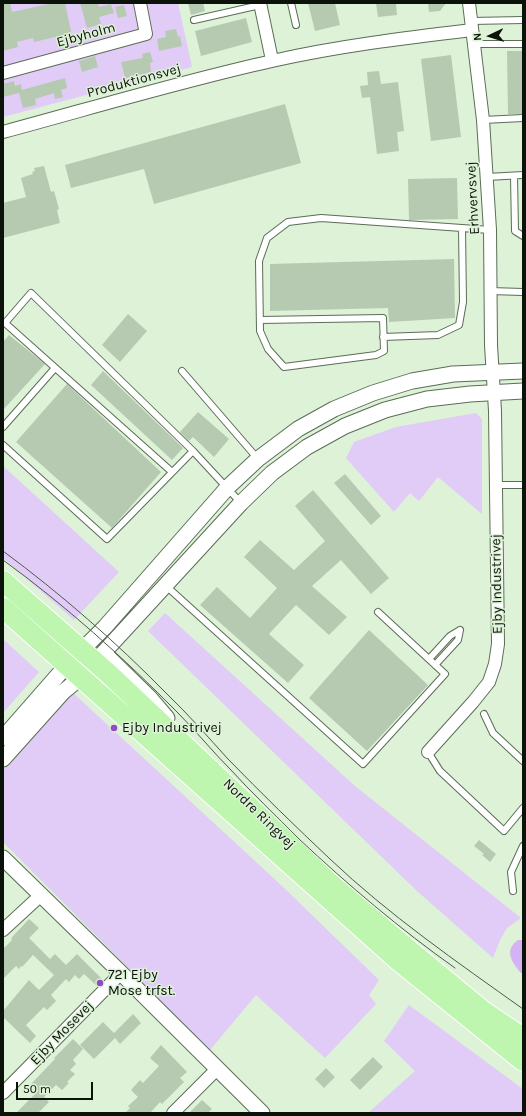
<!DOCTYPE html>
<style>
body{margin:0}
#map{position:relative;width:526px;height:1116px;overflow:hidden;background:#ddf2d7;font-family:Karla,sans-serif}
canvas{display:block}
.frame{position:absolute;inset:0;border:4px solid #0b1209;pointer-events:none}
.north{position:absolute;left:470px;top:16px;width:40px;height:40px;-webkit-text-stroke:3px #ddf2d7;paint-order:stroke;rotate:266deg;font-size:11px;font-weight:700;line-height:16px;text-align:center;color:#0b1209}
.north::after{content:'';display:block;margin:auto;width:14px;height:18px;background:#0b1209;clip-path:polygon(50% 0,100% 100%,50% 72%,0 100%)}
.scale{position:absolute;left:16px;top:1082px;width:77px;height:18px;box-sizing:border-box;border:2px solid #0b1209;border-top:0;padding-left:5px;font-size:12px;line-height:14px;white-space:nowrap;color:#0b1209;-webkit-text-stroke:3px #ddf2d7;paint-order:stroke}
</style>
<div id="map">
<canvas width="526" height="1116"></canvas>
<div class="frame"></div>
<div class="north">N</div>
<div class="scale">50 m</div>
</div>
<script>
const context = document.querySelector('canvas').getContext('2d');
context.lineJoin = 'round';
function paint(path, color) { context.fillStyle = color; context.fill(path, 'evenodd'); }
function strokePath(path, color, width, dash) { context.strokeStyle = color; context.lineWidth = width; context.lineCap = dash ? 'butt' : 'round'; context.setLineDash(dash || []); context.stroke(path); }
function label(font, color, halo, rows, align = 'center') {
  context.font = font + ' Karla,sans-serif'; context.lineWidth = 3; context.setLineDash([]); context.textBaseline = 'middle'; context.strokeStyle = halo; context.fillStyle = color; for (const [text, x, y, turn = 0] of rows) {
    context.save(); context.translate(x, y); context.rotate((+turn || 0) * Math.PI / 180); context.textAlign = isNaN(turn) ? turn : align; if (halo) context.strokeText(text, 0, 0); context.fillText(text, 0, 0); context.restore();
  }
}
const green = new Path2D(`
 M3 3H178L192 67 3 117Z
 M476 413 482 419V514L438 477 419 501 410 493 394 512 346 458 354 442 396 427Z
 M3 466 119 572 74 620 3 558Z
 M165 613 355 786 521 918 507 928 500 940 493 958 417 891 148 631Z
 M3 639 39 672 3 713Z
 M72 692 282 886 379 980 369 995 376 1004 325 1058 256 995 210 1050 3 842V770Z
 M409 1005 523 1089V1113H368L415 1071 384 1041Z`);
const water = new Path2D(`
 M518 940H523V973H521C511 962 504 950 518 940Z`);
const building = new Path2D(`
 M3 3H10L12 12 53 3H65L72 36 61 38 60 36 34 42 33 38 17 42 18 47 3 51Z
 M80 3H98L99 7 111 4 114 13 99 17 101 24 87 28Z
 M188 3H203L205 11 191 15Z
 M308 3H335L340 25 315 31Z
 M376 3H396L397 15 378 17Z
 M428 3H446L440 11 429 12Z
 M124 5 127 16 118 18 115 7Z
 M246 18 252 42 201 56 195 31Z
 M176 29 178 37 180 36 182 46 159 51 157 39 166 37 165 31Z
 M507 51H523V114H508Z
 M150 52 153 62 150 63 151 72 125 78 121 62 143 58 142 54Z
 M451 55 461 137 431 141 421 59Z
 M95 56 98 67 82 72 79 61Z
 M379 71 381 84 398 82 404 131 397 132 399 151 377 154 370 97 362 98 360 86 368 85 367 72Z
 M65 78 67 88 61 90 63 97 55 99 54 93 35 99 36 105 23 108 19 93 3 97V84L14 81 15 86 21 84 22 90Z
 M285 104 301 163 154 204 144 169 71 188 65 165Z
 M44 166 51 192 54 191 59 209 57 210 60 223 3 238V203L26 197 21 178 33 174 32 172 35 171 34 168Z
 M457 178 458 219 409 220 408 179Z
 M454 259 455 318 389 322 388 308 270 311V264Z
 M128 314 147 331 120 362 102 345Z
 M9 335 45 364 3 410V342Z
 M103 371 183 448 172 460 91 385Z
 M67 384 161 472 112 528 16 442Z
 M198 412 229 439 214 457 193 437 189 441 180 432Z
 M345 474 381 516 371 525 334 483Z
 M313 490 389 578 371 594 341 560 312 586 347 617 329 635 296 605 269 634 304 665 288 683 200 605 217 587 250 618 277 588 244 557 260 540 294 570 325 541 295 506Z
 M369 630 428 685 367 751 309 698Z
 M479 840 496 854 490 862 482 855 484 854 474 846Z
 M29 919 39 928 29 938 50 959 55 954 66 965 77 954 103 980 97 986 84 974 79 979 75 975 69 982 66 979 51 995 56 1001 47 1010 44 1007 26 1025 36 1036 30 1043 3 1017V1011L29 980 39 990 54 975 33 955 22 967 21 966 19 969 16 966 3 979V949L12 940 11 939 13 936Z
 M133 1014 141 1023 120 1044 115 1038 94 1059 80 1045 103 1022 114 1033Z
 M73 1039 83 1049 73 1060 76 1064 70 1070 75 1074 67 1082 69 1083 62 1090 56 1085 44 1097 49 1102 38 1113H16L38 1091 31 1084 55 1059 54 1058Z
 M161 1045 187 1072 180 1078 184 1082 162 1104 160 1102 150 1113H125L130 1108 128 1106 138 1097 131 1090 140 1080 143 1083 159 1066 150 1058Z
 M373 1057 383 1067 360 1090 350 1080Z
 M326 1068 335 1077 324 1088 315 1079Z
 M202 1100 212 1109 208 1113H189Z`);
const service = new Path2D(`
 M291 3 296 25
 M194 20 260 5
 M471 21 523 20
 M474 44H523
 M483 120 523 118
 M514 176 515 231 523 236
 M487 177 523 175
 M490 291 523 292
 M260 320 383 318 384 351 376 355 284 367 268 349 260 331 259 261 267 238 288 222 321 218 490 230
 M383 337 438 335 459 325 463 302 462 228
 M182 371 258 459
 M3 427 55 368
 M3 445 107 539 193 451
 M172 472 5 323 31 293 193 451 241 503
 M496 485H523
 M165 585 363 764 445 674 378 612
 M429 659 450 636 460 630
 M435 665 458 640 460 630
 M484 714 493 733 523 761
 M428 752 440 771 504 831 523 808
 M513 891 511 872 523 846`);
const minor = new Path2D(`
 M260 3 272 60
 M3 73 146 34 140 3
 M3 132C92 108 182 81 272 61 338 46 405 38 472 30
 M428 752 473 702 489 682 495 664 498 644 495 411 491 345 490 230 483 120 469 3
 M3 930 41 895
 M3 1093 121 973
 M173 1113 217 1069`);
const tertiary = new Path2D(`
 M37 627 62 647 79 657
 M104 653 150 698 167 718
 M3 738 66 666 105 627 228 487 258 459 298 429 334 409 373 393 412 381 453 374 523 371
 M3 759 63 692 80 678 117 638 241 503 272 473 307 447 345 426 385 410 427 399 470 394 523 391
 M3 858 121 973 262 1113`);
const primary = new Path2D(`
 M3 581 110 675 332 885 410 951 483 1011 523 1038
 M3 608 400 962 523 1061`);
const tram = new Path2D(`
 M3 551C61 594 116 642 166 693 188 714 208 737 228 759 261 793 296 827 330 859 389 915 457 962 523 1009
 M3 560C65 605 124 658 178 713 196 731 212 751 230 769 252 793 276 816 299 839 348 885 400 929 455 968`);
const markers = [
 [114,728,4,"#904dc2"],
 [100,983,4,"#904dc2"]
];
const streetNames = [
 ["Ejbyholm",86,35,-15],
 ["Produktionsvej",134,81,-15],
 ["Erhvervsvej",473,198,-93],
 ["Ejby Industrivej",497,584,-91],
 ["Nordre Ringvej",259,814,44],
 ["Ejby Mosevej",62,1033,-46]
];
const poiNames = [
 ["Ejby Industrivej",122,728],
 ["721 Ejby",108,975],
 ["Mose trfst.",108,991]
];
paint(green, '#e1cbf7');
paint(water, '#d4b2f3');
paint(building, '#b6cab1');
strokePath(service, '#5b6d56', 8);
strokePath(minor, '#5b6d56', 14);
strokePath(tertiary, '#5b6d56', 17);
strokePath(primary, '#fff', 22);
strokePath(service, '#fff', 6);
strokePath(minor, '#fff', 12);
strokePath(tertiary, '#fff', 15);
strokePath(primary, '#bef6af', 20);
strokePath(tram, '#4e5a4b', 1);
for (const [x, y, r, color] of markers) { const dot = new Path2D(); dot.arc(x, y, r, 0, 2 * Math.PI); context.fillStyle = color; context.fill(dot); strokePath(dot, '#ddf2d7', 1.5); }
label('14px', '#0b1209', '#ddf2d7', streetNames);
label('14px', '#0b1209', '#ddf2d7', poiNames, 'left');
</script>
